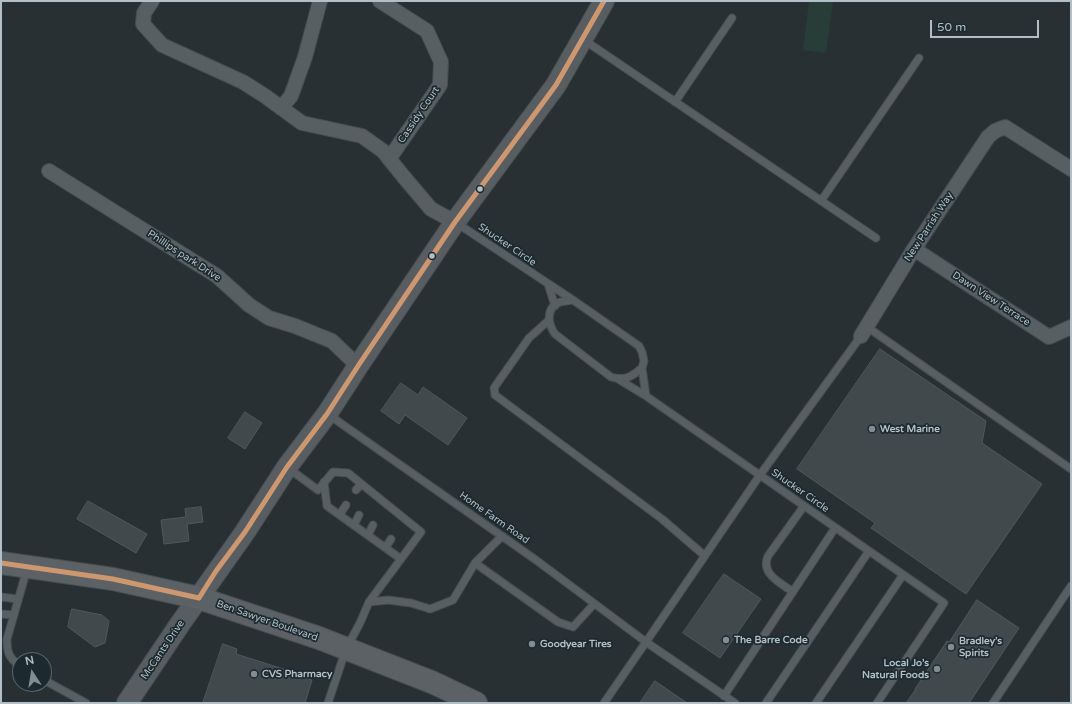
<!DOCTYPE html>
<meta charset="utf-8">
<style>
body{margin:0}
#map{position:relative;width:1072px;height:704px;overflow:hidden;background:#283034;font-family:"Varela Round",sans-serif}
canvas{display:block}
.frame{position:absolute;inset:0;border:2px solid #b2bfc6;pointer-events:none}
.north{position:absolute;left:12px;top:652px;width:40px;height:40px;box-sizing:border-box;background:#1c292f;border:1px solid #58656b;border-radius:50%;rotate:348deg;font-size:11px;font-weight:700;line-height:16px;text-align:center;color:#b2bfc6}
.north::after{content:'';display:block;margin:auto;width:14px;height:18px;background:#828d93;clip-path:polygon(50% 0,100% 100%,50% 72%,0 100%)}
.scale{position:absolute;left:930px;top:20px;width:109px;height:18px;box-sizing:border-box;border:2px solid #b2bfc6;border-top:0;padding-left:5px;font-size:12px;line-height:14px;white-space:nowrap;color:#b2bfc6;-webkit-text-stroke:3px #1c292f;paint-order:stroke}
</style>
<div id="map">
<canvas width="1072" height="704"></canvas>
<div class="frame"></div>
<div class="north">N</div>
<div class="scale">50 m</div>
</div>
<script>
const context = document.querySelector('canvas').getContext('2d');
context.lineJoin = 'round';
function paint(path, color) { context.fillStyle = color; context.fill(path, 'evenodd'); }
function strokePath(path, color, width, dash) { context.strokeStyle = color; context.lineWidth = width; context.lineCap = dash ? 'butt' : 'round'; context.setLineDash(dash || []); context.stroke(path); }
function label(font, color, halo, rows, align = 'center') {
  context.font = font + ' "Varela Round",sans-serif'; context.lineWidth = 3.5; context.setLineDash([]); context.textBaseline = 'middle'; context.strokeStyle = halo; context.fillStyle = color; for (const [text, x, y, turn = 0] of rows) {
    context.save(); context.translate(x, y); context.rotate((+turn || 0) * Math.PI / 180); context.textAlign = isNaN(turn) ? turn : align; if (halo) context.strokeText(text, 0, 0); context.fillText(text, 0, 0); context.restore();
  }
}
const green = new Path2D(`
 M809 1H833L826 53 803 50Z`);
const building = new Path2D(`
 M880 349 986 421 982 443 1042 484 966 594 871 528 875 523 797 469Z
 M401 383 418 395 423 387 467 418 448 445 405 415 399 424 381 411Z
 M245 412 262 423 245 449 228 438Z
 M88 501 147 534 136 553 77 519Z
 M201 507 203 522 187 524 189 541 164 544 161 520 186 517 185 509Z
 M724 574 761 599 720 658 683 633Z
 M977 600 1019 628 969 703H906L916 689H915L947 641 949 642Z
 M72 609 102 615 109 621 105 643 95 647 68 627Z
 M223 644 237 649 236 654 296 673 295 675 312 680 305 703H203Z
 M655 681 687 703H640Z`);
const lane = new Path2D(`
 M584 40 876 238
 M675 102 732 18
 M821 201 919 58
 M455 222 573 300
 M548 284 555 306
 M549 320 529 338 494 388 495 395 662 519 705 556
 M867 327 1071 469
 M642 368C631 377 625 381 611 377L555 334C548 324 545 308 560 302 564 301 569 301 573 300L639 346 642 352 644 361 642 368 646 396 944 603 877 703
 M618 379 646 396
 M329 415 536 560 646 642 735 703
 M288 468 318 490 333 472 348 473 421 532 369 602 360 623 346 649 328 703
 M324 482 327 506 401 559
 M356 490 361 484
 M340 514 346 505
 M354 525 359 515
 M368 535 373 525
 M386 547 391 539
 M475 563 558 622 573 627 594 604
 M793 592C781 583 760 574 768 556L804 506
 M1 597 18 599
 M369 602 388 600 411 603 430 609 453 600 475 563 502 536
 M1 614 14 615
 M20 666C9 658 7 653 7 639L27 569
 M44 680 86 703
 M724 696 835 528
 M604 703 646 642 760 475 861 336
 M766 703 869 551
 M816 703 903 575
 M993 703 1071 586`);
const street = new Path2D(`
 M152 1 144 13 143 24 162 45 243 82 265 96 302 123 362 136 383 151 403 176 431 209 455 222
 M380 1 427 31 441 62 440 85 389 159
 M281 108 291 96 305 57 320 1
 M49 171 217 276 249 305 269 318 295 326 332 341 358 366
 M914 249 1049 337 1071 327
 M861 336 914 249 988 137 995 131 1005 127 1071 169`);
const secondary = new Path2D(`
 M127 703 180 624 245 532 287 467 327 414 358 366 455 222 556 85 604 1`);
const primary = new Path2D(`
 M1 563 113 579 199 598 319 638 434 683 476 703`);
const bus1 = new Path2D(`
 M1 563 113 579 199 598
 M199 598 216 571 245 532 287 467 327 414 358 366 455 222 556 85 604 1`);
const markers = [
 [480,189,3.5,"#b2bfc6"],
 [432,256,3.5,"#b2bfc6"],
 [872,429,4,"#828d93"],
 [726,640,4,"#828d93"],
 [532,644,4,"#828d93"],
 [951,647,4,"#828d93"],
 [937,669,4,"#828d93"],
 [254,674,4,"#828d93"]
];
const streetNames = [
 ["Cassidy Court",419,115,-56],
 ["New Parrish Way",929,227,-57],
 ["Shucker Circle",507,245,34],
 ["Phillips park Drive",184,256,33],
 ["Dawn View Terrace",991,299,33],
 ["Shucker Circle",800,491,35],
 ["Home Farm Road",494,518,35],
 ["Ben Sawyer Boulevard",267,621,19],
 ["McCants Drive",163,650,-56]
];
const poiNames = [
 ["West Marine",880,429],
 ["The Barre Code",734,640],
 ["Bradley’s",959,641],
 ["Spirits",959,653],
 ["Goodyear Tires",540,644],
 ["Local Jo’s",929,663,"right"],
 ["Natural Foods",929,675,"right"],
 ["CVS Pharmacy",262,674]
];
paint(green, '#283d38');
paint(building, '#41494c');
strokePath(building, '#50585c', 1);
strokePath(lane, '#464c4f', 9);
strokePath(street, '#464c4f', 16);
strokePath(secondary, '#464c4f', 22);
strokePath(primary, '#464d51', 24);
strokePath(lane, '#585f63', 7);
strokePath(street, '#585f63', 14);
strokePath(secondary, '#575d61', 20);
strokePath(primary, '#5b6165', 22);
strokePath(bus1, '#cd976f', 5);
for (const [x, y, r, color] of markers) { const dot = new Path2D(); dot.arc(x, y, r, 0, 2 * Math.PI); context.fillStyle = color; context.fill(dot); strokePath(dot, '#1c292f', 1.5); }
label('10px', '#b2bfc6', '#1c292f', streetNames);
label('bold 10px', '#b2bfc6', '#1c292f', poiNames, 'left');
</script>
